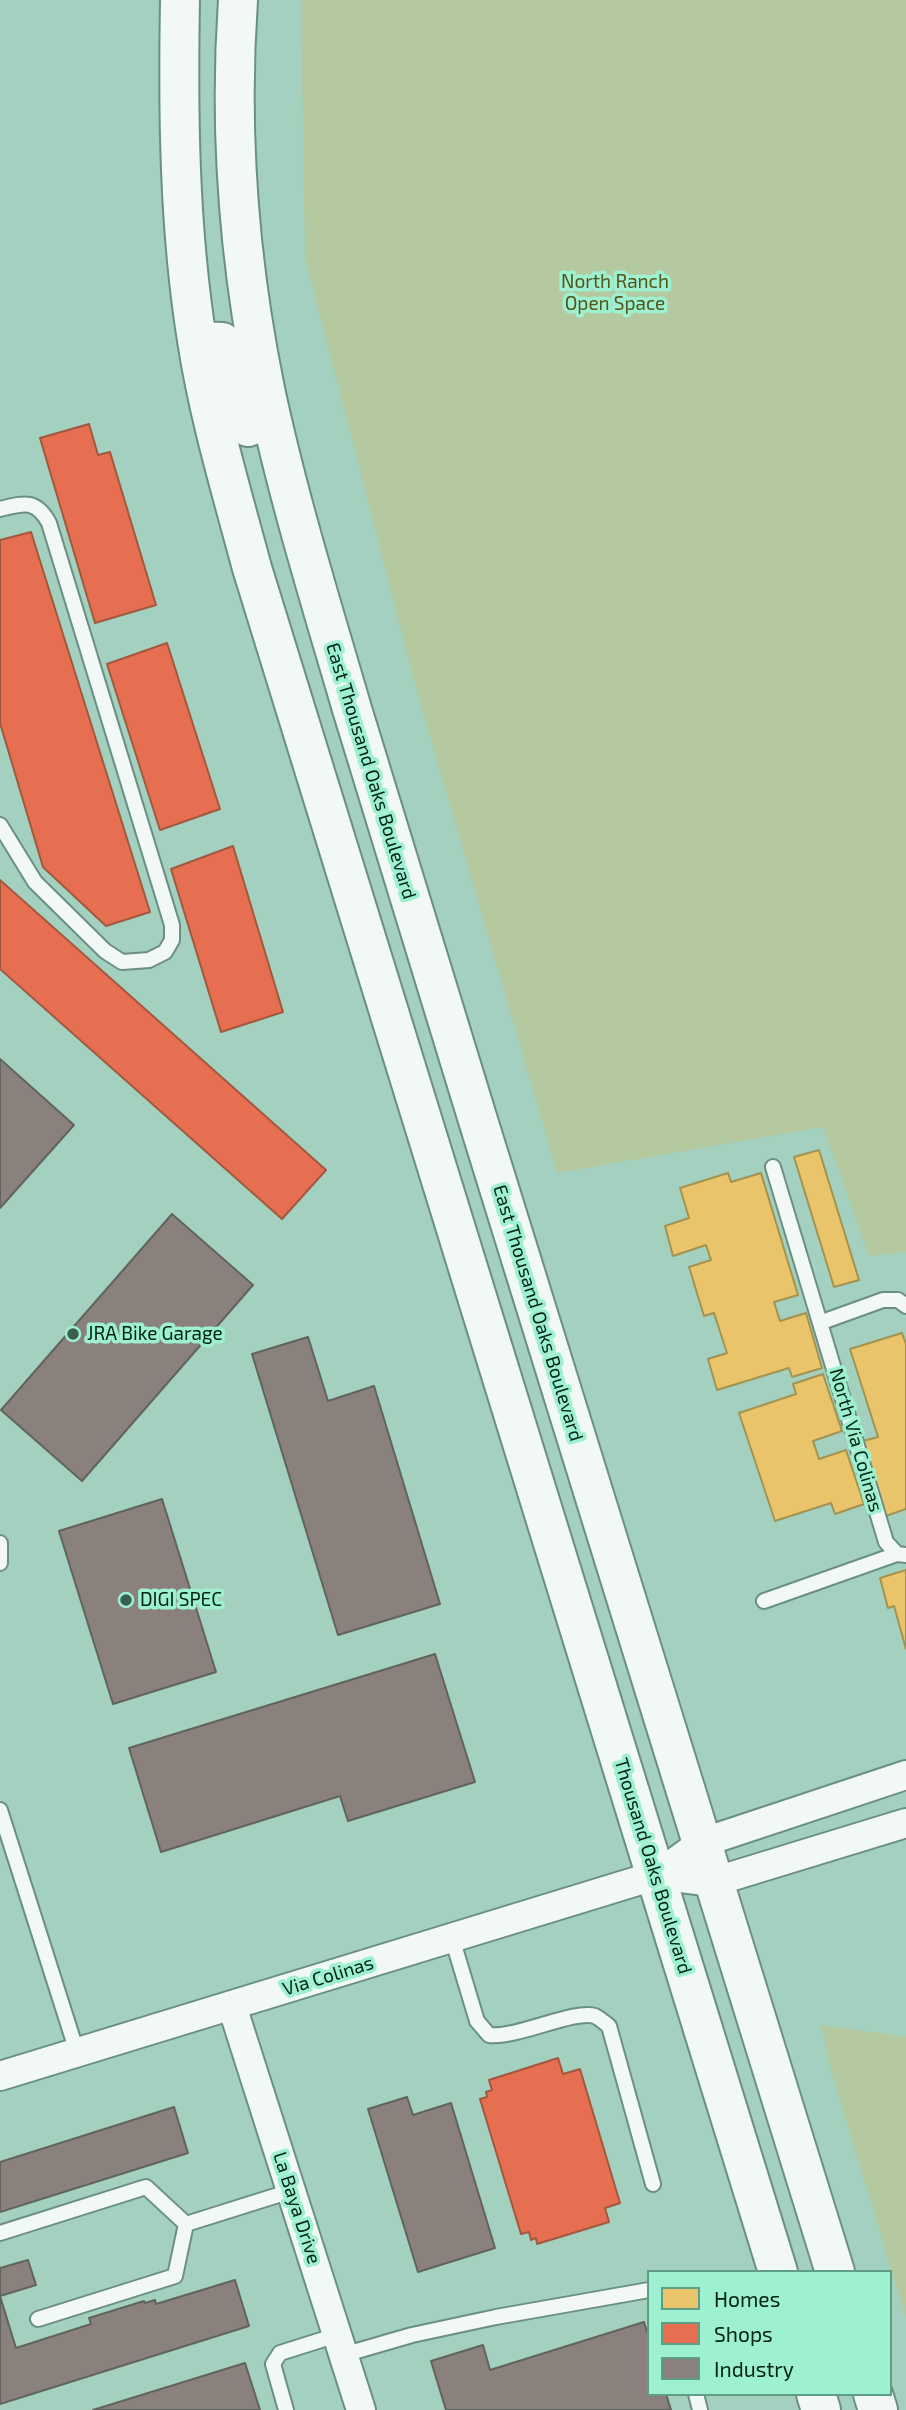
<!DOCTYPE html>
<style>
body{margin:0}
#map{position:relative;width:906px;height:2410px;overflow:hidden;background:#a3d0bf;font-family:"Exo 2",sans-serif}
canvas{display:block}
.legend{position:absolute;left:647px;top:2270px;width:245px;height:126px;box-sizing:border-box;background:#9df0d0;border:2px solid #5e9e86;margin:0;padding:9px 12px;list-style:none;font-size:21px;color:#002216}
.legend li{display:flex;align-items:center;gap:14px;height:35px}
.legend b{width:35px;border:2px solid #5e9e86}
</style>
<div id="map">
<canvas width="906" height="2410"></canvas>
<ul class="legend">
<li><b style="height:19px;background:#e9c46a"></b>Homes</li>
<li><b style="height:19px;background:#e76f51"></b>Shops</li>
<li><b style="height:19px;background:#8a817c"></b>Industry</li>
</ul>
</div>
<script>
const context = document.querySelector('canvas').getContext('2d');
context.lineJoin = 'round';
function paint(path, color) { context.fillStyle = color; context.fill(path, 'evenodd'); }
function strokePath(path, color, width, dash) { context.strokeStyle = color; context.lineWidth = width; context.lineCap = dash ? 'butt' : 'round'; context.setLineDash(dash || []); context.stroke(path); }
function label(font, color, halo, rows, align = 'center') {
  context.font = font + ' "Exo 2",sans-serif'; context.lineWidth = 7; context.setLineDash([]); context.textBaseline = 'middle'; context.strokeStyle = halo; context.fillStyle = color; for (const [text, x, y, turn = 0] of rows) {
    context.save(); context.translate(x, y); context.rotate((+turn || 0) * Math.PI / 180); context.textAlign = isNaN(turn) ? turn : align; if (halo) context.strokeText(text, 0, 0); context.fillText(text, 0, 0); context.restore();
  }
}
const green = new Path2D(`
 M301 0H906V1252L869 1256 823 1127 557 1173 416 688 305 257Z
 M821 2025 906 2037V2318L832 2074Z`);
const homes = new Path2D(`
 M819 1150 859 1280 834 1287 794 1157Z
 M728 1173 731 1182 761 1173 798 1295 774 1302 780 1321 806 1313 822 1368 792 1377 789 1368 717 1390 708 1359 727 1353 714 1313 704 1316 689 1267 711 1260 706 1245 673 1256 665 1226 689 1218 680 1188Z
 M902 1333 906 1344V1509L883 1517 859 1442 878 1437 850 1349Z
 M823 1374 842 1431 813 1441 819 1459 846 1450 864 1504 835 1514 831 1503 775 1521 739 1413 796 1394 793 1384Z
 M906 1570V1649L894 1606 888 1608 880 1578Z`);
const shops = new Path2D(`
 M89 424 98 455 110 452 156 605 95 623 40 438Z
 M31 532 150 912 106 926 43 867 0 723V540Z
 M167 643 220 809 160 830 107 664Z
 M233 846 283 1012 221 1032 171 869Z
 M0 880 326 1170 282 1219 0 969Z
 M558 2058 563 2074 580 2069 620 2203 605 2208 609 2222 537 2244 536 2238 531 2240 529 2232 521 2234 480 2099 487 2097 486 2092 492 2090 489 2080Z`);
const industry = new Path2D(`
 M0 1059 74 1125 0 1208Z
 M172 1214 253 1285 82 1481 1 1410Z
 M308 1337 328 1401 374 1386 440 1604 338 1635 252 1354Z
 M162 1499 216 1672 113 1704 59 1531Z
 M435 1654 475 1782 348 1821 340 1796 161 1852 129 1748Z
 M407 2097 413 2115 451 2103 495 2248 418 2272 368 2109Z
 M174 2107 188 2153 0 2212V2162Z
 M28 2260 36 2285 0 2296 16 2348 91 2324 89 2318 144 2301 145 2303 155 2300 156 2304 235 2280 249 2326 0 2404V2268Z
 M644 2322 649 2338V2394H666L671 2410H446L431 2361 483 2345 490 2370Z
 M245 2363 260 2410H93Z`);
const lane = new Path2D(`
 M0 509C24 503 36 499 49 523L172 925V940L165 952 149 960 122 962 105 951 35 882 0 825
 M773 1167 886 1542 897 1554 906 1555
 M822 1322 883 1300H898L906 1306
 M0 1543V1563
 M764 1601 897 1554
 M0 1810 77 2052
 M452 1938 477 2021 489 2035C519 2038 574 2009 595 2016 599 2018 605 2023 609 2026L653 2184
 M186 2224 291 2191
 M0 2233 146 2187 186 2224 175 2276 38 2319
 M343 2355 412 2335 496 2317 649 2290
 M696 2394 700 2410
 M286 2410 273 2364 280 2353 337 2335`);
const street = new Path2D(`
 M657 1875 713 1882 906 1823
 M232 2006 361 2410
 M0 2076 657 1875 701 1843 906 1775`);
const secondary = new Path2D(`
 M180 0C178 114 179 227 197 340 209 418 232 493 252 568L778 2272
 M238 0C229 129 239 262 265 389 288 497 321 603 352 709 393 845 434 981 477 1117 597 1502 715 1887 835 2272
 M197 341 222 342 229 349 248 427
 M816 2394 821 2410
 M873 2394 878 2410`);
const markers = [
 [73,1334,7,"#395f51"],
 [126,1600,7,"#395f51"]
];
const parkNames = [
 ["North Ranch",615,282],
 ["Open Space",615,304]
];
const streetNames = [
 ["East Thousand Oaks Boulevard",371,771,73],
 ["East Thousand Oaks Boulevard",538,1313,73],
 ["North Via Colinas",856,1440,74],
 ["Thousand Oaks Boulevard",653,1866,73],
 ["Via Colinas",328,1976,-17],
 ["La Baya Drive",297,2208,72]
];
const poiNames = [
 ["JRA Bike Garage",87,1334],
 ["DIGI SPEC",140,1600]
];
paint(green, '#b5c9a1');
paint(homes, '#e9c46a');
strokePath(homes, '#a39351', 2);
paint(shops, '#e76f51');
strokePath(shops, '#a2583f', 2);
paint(industry, '#8a817c');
strokePath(industry, '#61645d', 2);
strokePath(lane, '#6b9083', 18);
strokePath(street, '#6b9083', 32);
strokePath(secondary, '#6b9083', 42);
strokePath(lane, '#f1f8f5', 14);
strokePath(street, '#f1f8f5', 28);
strokePath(secondary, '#f1f8f5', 38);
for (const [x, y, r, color] of markers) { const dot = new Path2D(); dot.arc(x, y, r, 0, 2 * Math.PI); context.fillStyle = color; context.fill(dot); strokePath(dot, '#9df0d0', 2.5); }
label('19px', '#565519', '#9df0d0', parkNames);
label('19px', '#002216', '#9df0d0', streetNames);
label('19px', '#002216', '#9df0d0', poiNames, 'left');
</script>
